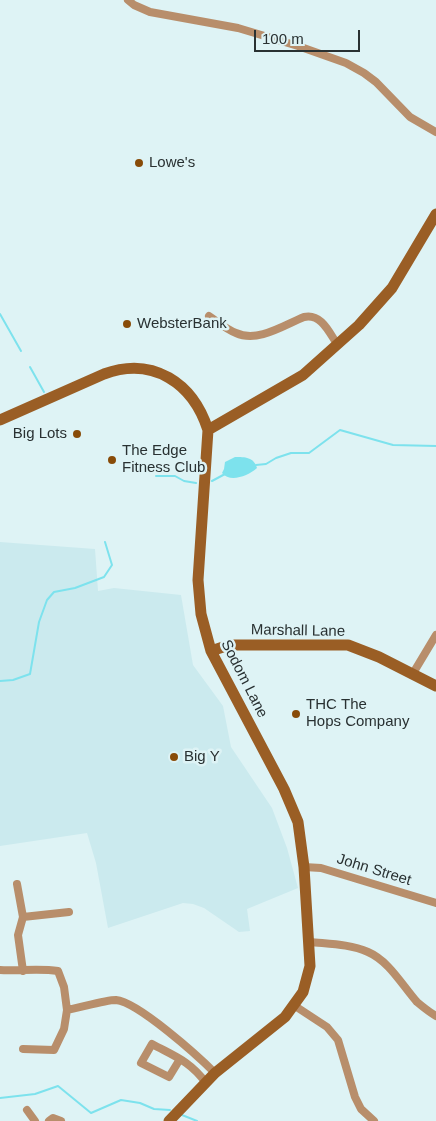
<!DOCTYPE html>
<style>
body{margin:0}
#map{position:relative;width:436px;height:1121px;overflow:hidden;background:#def3f5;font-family:Helvetica,sans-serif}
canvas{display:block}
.scale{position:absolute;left:254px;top:30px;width:106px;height:22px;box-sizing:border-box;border:2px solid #293132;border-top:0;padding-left:6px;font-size:15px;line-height:18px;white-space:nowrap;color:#293132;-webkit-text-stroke:4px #def3f5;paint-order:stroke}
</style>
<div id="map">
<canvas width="436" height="1121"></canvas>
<div class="scale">100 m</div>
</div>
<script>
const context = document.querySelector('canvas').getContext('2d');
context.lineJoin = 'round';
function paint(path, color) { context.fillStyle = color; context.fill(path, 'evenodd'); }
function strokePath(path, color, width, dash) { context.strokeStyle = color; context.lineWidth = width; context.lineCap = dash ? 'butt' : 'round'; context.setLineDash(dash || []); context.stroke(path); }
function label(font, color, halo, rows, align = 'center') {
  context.font = font + ' Helvetica,sans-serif'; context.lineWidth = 5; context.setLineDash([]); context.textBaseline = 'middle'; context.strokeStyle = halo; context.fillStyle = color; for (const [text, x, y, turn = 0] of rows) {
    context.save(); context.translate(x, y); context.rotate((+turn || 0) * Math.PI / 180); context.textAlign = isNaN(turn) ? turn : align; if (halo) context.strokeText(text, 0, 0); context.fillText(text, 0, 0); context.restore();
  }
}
const built = new Path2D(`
 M0 542 95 549 98 591 114 588 181 595 193 665 223 706 231 747 272 808 287 848 298 888 247 909 250 931 239 932 204 908 193 904 183 903 108 928 96 863 87 833 0 846Z`);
const water = new Path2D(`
 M235 457C245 457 254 457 257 468 248 476 230 483 222 473L224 469 225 462Z`);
const stream = new Path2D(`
 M0 314 21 351
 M30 367 44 392
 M256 465 266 464 276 458 291 453H309L340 430 393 445 436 446
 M156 476H175L184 481 196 483
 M212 481 225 474
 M0 681 13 680 30 674 39 622 47 600 54 592 75 588 104 577 112 565 105 542
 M0 1098 35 1094 58 1086 91 1113 121 1100 140 1103 154 1109 170 1110
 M182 1115 197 1121`);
const street = new Path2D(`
 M128 0 134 5 150 12 238 28 298 46 346 63 364 73 376 82 410 117 436 132
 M209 316C218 322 226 329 236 333 258 343 284 325 304 317 321 313 329 332 337 344
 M412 675 436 635
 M304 867 321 868 436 903
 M17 884 23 917 18 935 23 971
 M23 917 69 912
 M310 942C329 944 350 944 368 952 389 961 402 985 417 1002 423 1007 429 1012 436 1016
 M0 970C19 971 40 968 58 971L64 987 67 1010C80 1008 104 1000 116 1000 138 1002 198 1056 215 1073
 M295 1006 327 1027 338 1040 355 1097 361 1109 374 1121
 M23 1049 54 1050 64 1029 67 1010
 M180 1059 169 1077 141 1063 152 1044C174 1056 190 1061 206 1083
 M27 1110 35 1121
 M49 1121 53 1118 61 1121`);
const secondary = new Path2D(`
 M0 420 104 374C153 356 193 383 208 430L198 580 201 614 211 651 284 789 298 822 304 867 310 966 303 992 285 1017 215 1073 169 1121
 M208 430 303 375 359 325 392 288 436 214
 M211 651 229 645H348L379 657 436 686`);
const markers = [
 [139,163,5,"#884b08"],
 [127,324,5,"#884b08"],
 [77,434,5,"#884b08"],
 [112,460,5,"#884b08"],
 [296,714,5,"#884b08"],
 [174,757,5,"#884b08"]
];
const poiNames = [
 ["Lowe's",149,163],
 ["WebsterBank",137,324],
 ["Big Lots",67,434,"right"],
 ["The Edge",122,451],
 ["Fitness Club",122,468],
 ["THC The",306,705],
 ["Hops Company",306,722],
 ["Big Y",184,757]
];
const streetNames = [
 ["Marshall Lane",298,631,1],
 ["Sodom Lane",244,679,63],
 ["John Street",374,870,17]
];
paint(built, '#cbeaee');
paint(water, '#7de2ed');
strokePath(stream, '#7de2ed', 2);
strokePath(street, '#b88e6b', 8);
strokePath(secondary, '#9a5e25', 11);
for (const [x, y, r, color] of markers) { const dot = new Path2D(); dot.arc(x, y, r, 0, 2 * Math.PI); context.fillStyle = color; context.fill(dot); strokePath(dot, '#def3f5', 2); }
label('15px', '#293132', '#def3f5', poiNames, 'left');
label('15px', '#293132', '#def3f5', streetNames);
</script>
